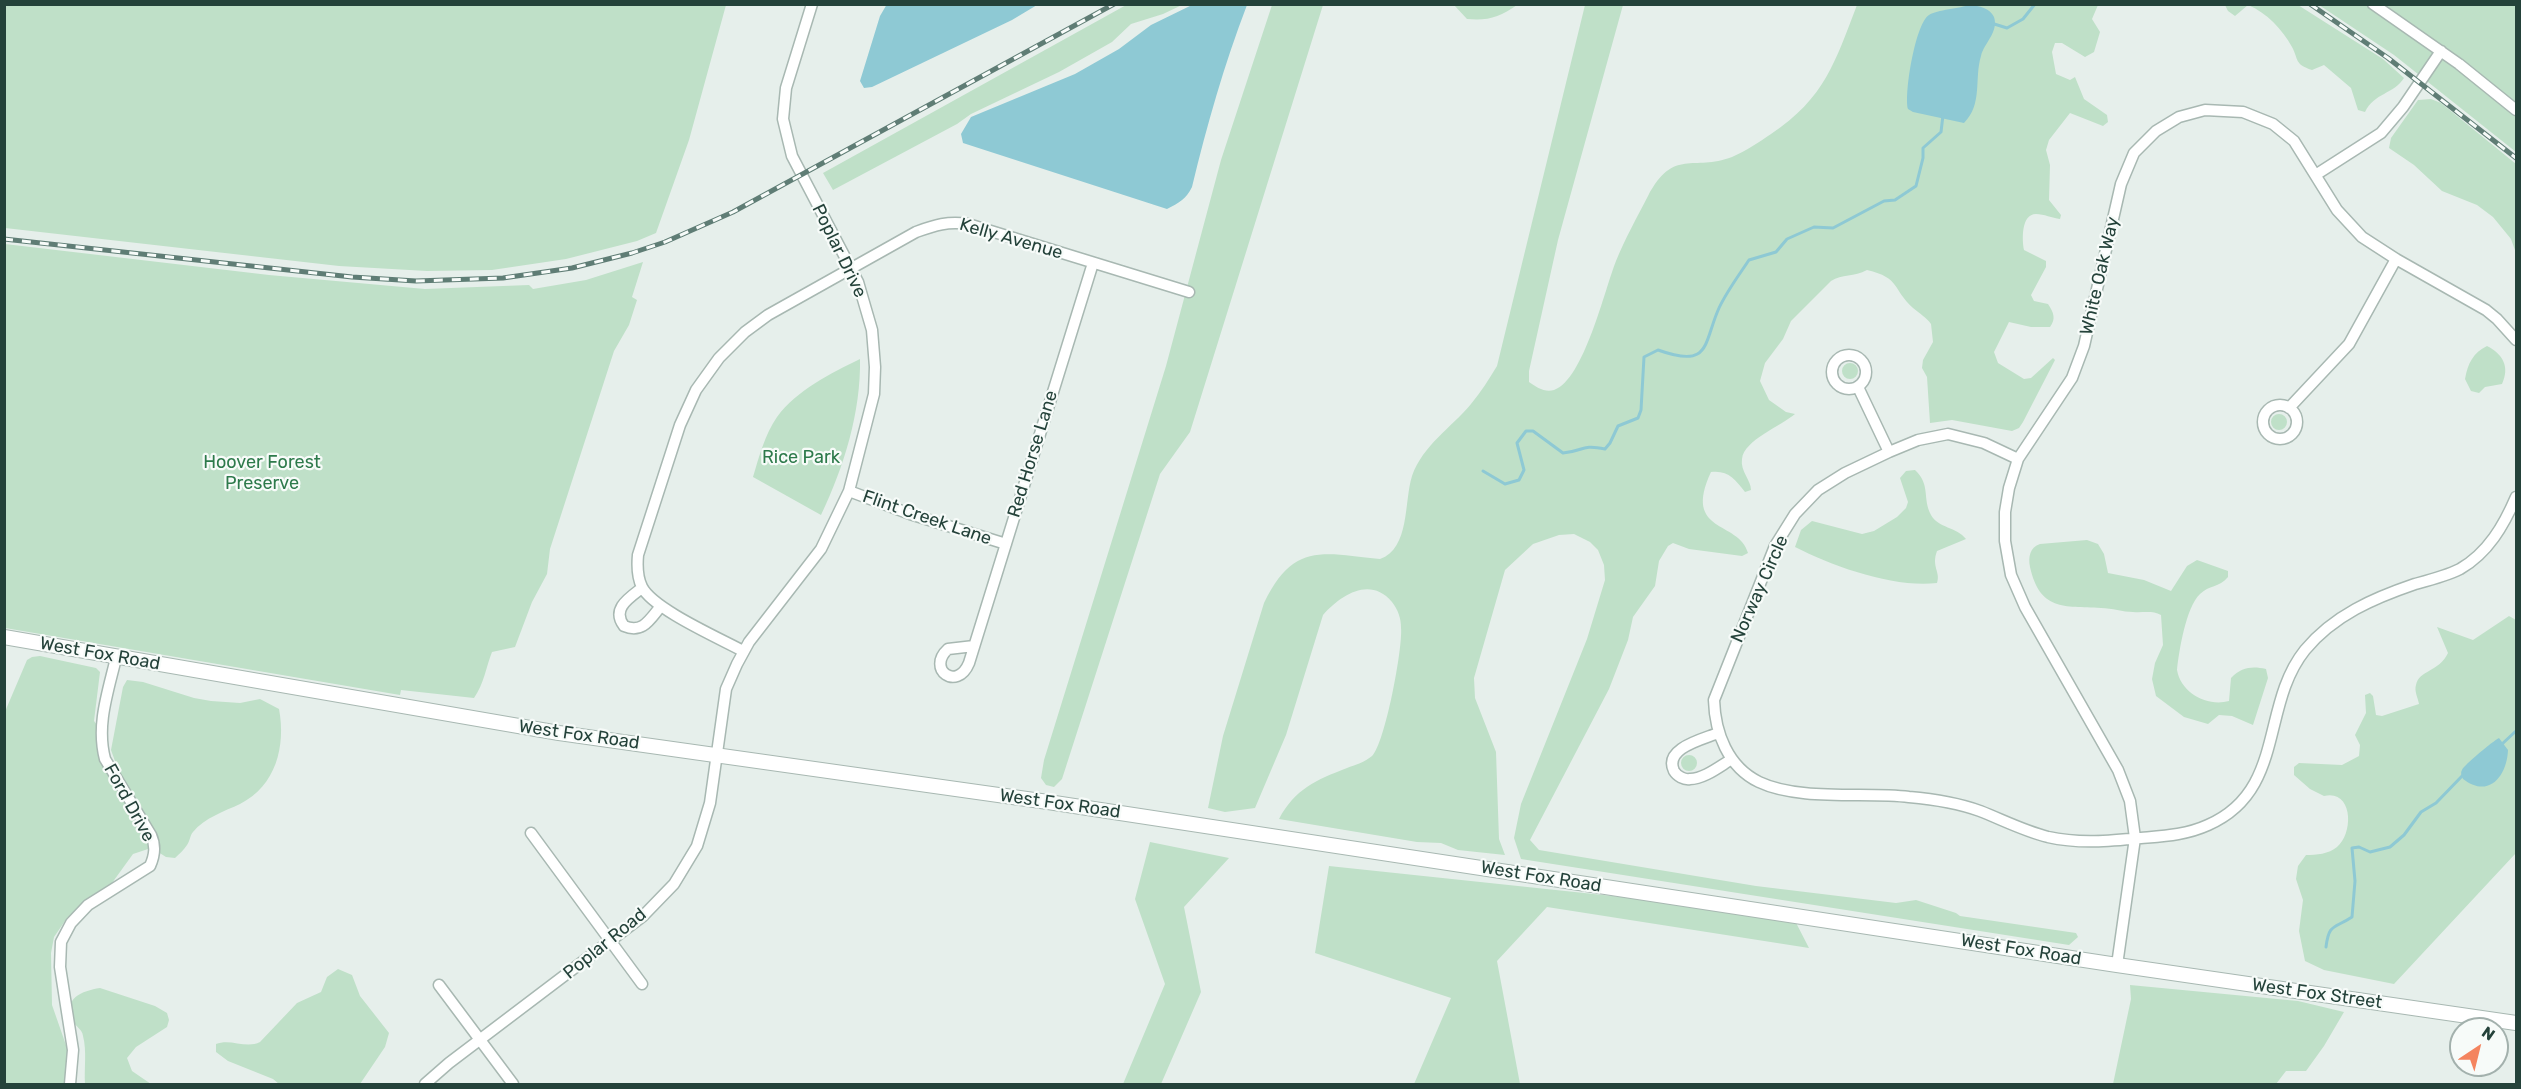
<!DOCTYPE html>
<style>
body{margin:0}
#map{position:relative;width:2521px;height:1089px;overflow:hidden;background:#e6efeb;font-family:Rubik,sans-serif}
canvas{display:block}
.frame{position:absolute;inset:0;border:6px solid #24423a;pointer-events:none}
.north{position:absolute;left:2449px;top:1017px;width:60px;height:60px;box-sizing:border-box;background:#f7fbf9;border:2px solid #a3b1ad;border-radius:50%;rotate:35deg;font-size:16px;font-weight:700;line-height:24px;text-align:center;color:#24423a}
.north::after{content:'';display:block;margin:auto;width:21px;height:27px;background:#f4845f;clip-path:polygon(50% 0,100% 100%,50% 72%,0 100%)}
</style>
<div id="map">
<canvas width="2521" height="1089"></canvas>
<div class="frame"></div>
<div class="north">N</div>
</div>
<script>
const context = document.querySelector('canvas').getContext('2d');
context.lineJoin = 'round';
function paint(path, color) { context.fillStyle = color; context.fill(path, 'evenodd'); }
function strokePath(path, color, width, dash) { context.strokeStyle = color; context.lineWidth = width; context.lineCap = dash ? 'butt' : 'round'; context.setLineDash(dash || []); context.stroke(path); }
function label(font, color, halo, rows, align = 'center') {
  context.font = font + ' Rubik,sans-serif'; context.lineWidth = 4.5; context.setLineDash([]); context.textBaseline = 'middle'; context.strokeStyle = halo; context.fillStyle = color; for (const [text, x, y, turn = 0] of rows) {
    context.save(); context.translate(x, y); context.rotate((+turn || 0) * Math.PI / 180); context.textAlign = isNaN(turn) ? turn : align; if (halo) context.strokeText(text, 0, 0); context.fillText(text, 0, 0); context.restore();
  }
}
const green = new Path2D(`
 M1128 4 1182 5 1163 14 1131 24 1112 42 1059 72 971 114 957 124 833 190 823 173Z
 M4 5 5 4 726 5 689 140 656 233 637 241 566 259 492 270 427 271 339 266 5 228Z
 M1272 5H1323L1190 432 1160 474 1062 779 1054 787 1046 785 1041 778 1044 760 1166 366 1221 160Z
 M1454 5V4L1517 5C1500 17 1488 21 1467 19Z
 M1585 5H1623L1558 240 1529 371V382C1536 387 1545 393 1554 390 1584 380 1605 288 1616 261 1625 239 1637 217 1648 196 1674 147 1693 172 1732 157 1746 151 1759 142 1771 134 1825 98 1835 62 1857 5H2098L2092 19 2100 32 2094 52 2085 57 2062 43H2055L2052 52 2056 74 2070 80 2075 77 2084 99 2107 115 2108 122 2103 126 2070 113 2049 140 2046 150 2050 165 2049 200 2061 215 2060 219C2052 218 2044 214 2036 214 2021 214 2022 240 2024 250L2046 261V267L2031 295 2034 301 2048 304C2054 313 2056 319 2050 327H2031L2009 322 1994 352 1998 363 2024 379 2031 378 2053 358 2055 360 2023 422 2019 428 2012 431 1952 420 1930 423 1927 377 1922 368 1923 360 1933 342 1931 324C1926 317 1920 314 1913 308 1892 289 1901 278 1867 270 1854 277 1842 274 1831 281L1791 321 1783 339 1765 363 1760 381 1769 400 1786 412 1795 414C1781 426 1744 440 1742 459 1740 471 1751 480 1751 490L1745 492C1735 479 1728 470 1711 472 1682 534 1739 520 1748 553L1742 556 1689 549 1673 543 1668 546 1659 561 1655 586 1633 617 1628 640 1609 689 1530 840 1539 850 1756 886 1896 903 1916 900 1956 913 1960 916 2076 933 2078 937 2069 945 1521 859 1514 838 1521 804 1587 639 1605 580 1604 565 1598 550 1590 542 1574 534 1559 535 1533 544 1505 570 1474 678 1475 698 1496 752 1499 839 1505 855 1458 850 1441 843 1417 842 1279 819C1295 789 1316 780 1347 768 1355 765 1365 762 1372 756 1385 744 1403 647 1401 628 1401 618 1398 610 1392 602 1370 576 1341 595 1323 615L1286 735 1255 808 1225 812 1208 808 1223 736 1264 603C1293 542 1323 553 1380 559 1410 549 1404 501 1412 476 1423 445 1451 428 1471 404 1481 392 1489 379 1497 366Z
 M2225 5H2298L2383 59 2404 78C2394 94 2374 93 2365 112L2358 110 2351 88 2324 65 2312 70C2294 64 2299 60 2292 47 2282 29 2267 13 2248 5L2235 16 2228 11Z
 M2319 5H2516V152L2394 55Z
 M2431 99 2441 103 2516 164V253L2511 239 2493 217 2477 205 2442 191 2414 165 2389 148 2391 138 2418 100Z
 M5 244 269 275 425 289 529 285 533 289 586 280 643 262 632 297 637 300 629 325 614 351 550 549 547 574 532 602 515 647 492 652C486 667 484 684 474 698L401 690 400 695 5 628Z
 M2487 346C2503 354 2510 367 2502 384L2485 387 2479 393 2471 391 2465 379C2468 363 2473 353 2487 346Z
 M860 359C861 412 844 467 821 515L753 477C759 457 765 434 777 417 797 390 831 373 860 359Z
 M1842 371a8 8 0 1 1 16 0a8 8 0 1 1-16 0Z
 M2271 422a8 8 0 1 1 16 0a8 8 0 1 1-16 0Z
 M1915 470C1931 485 1922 498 1931 515 1938 528 1957 527 1966 539L1937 551C1931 567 1941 572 1937 583 1894 588 1834 567 1795 547L1801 530 1812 521 1862 534 1874 531 1897 517 1906 508 1908 502 1900 478 1906 471Z
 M2087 540 2098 544 2104 554 2108 573 2144 580 2171 591 2187 566 2197 560 2228 571V577C2219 588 2209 585 2200 594 2186 607 2179 651 2177 670 2181 693 2207 707 2229 701L2231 678C2242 667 2252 666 2266 669L2268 678 2253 725 2232 716 2219 715 2208 724 2184 717 2156 696 2152 679 2155 663 2163 645 2161 615C2152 610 2143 613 2133 612 2123 612 2112 608 2101 608 2063 606 2040 611 2030 567 2028 557 2030 547 2040 544Z
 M2509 616 2516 620V853L2394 984 2324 970 2305 961 2299 931 2303 900 2296 879 2298 866 2306 855C2316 855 2329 854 2337 847 2354 833 2353 789 2324 796L2310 789 2294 775V767L2299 763 2342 765 2359 756 2360 745 2355 735 2366 713 2365 695 2370 693 2373 696 2376 715 2382 716 2419 704C2418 698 2414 691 2416 685 2419 670 2439 672 2448 653L2437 627 2473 640Z
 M40 656 96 668 100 672 94 721 97 725 98 749 121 778 111 750 123 687 127 680 143 682 194 698 211 701 240 703 260 699 279 709C286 746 276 786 240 804 225 811 204 818 193 832 190 835 190 841 187 845 184 850 179 854 175 858L166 857 155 850 148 849 133 854 112 883 93 895 67 918 54 937 51 953 52 1005 67 1048V1084H5L4 714 27 660 32 657Z
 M1681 763a8 8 0 1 1 16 0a8 8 0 1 1-16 0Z
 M1150 842 1229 858 1184 907 1201 992 1161 1084H1123L1165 984 1135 899Z
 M1329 866 1792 915 1809 948 1547 907 1497 961 1520 1084H1414L1451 998 1315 953Z
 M338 969 352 975 360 996 389 1033 385 1047 360 1084H279L273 1079 228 1061 216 1052V1044C230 1038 246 1049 260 1042L297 1003 321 992 327 977Z
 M2130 985 2298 1001 2344 1012 2324 1046 2306 1071H2286L2276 1084H2113L2131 999Z
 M100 988 155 1006 167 1013 169 1020 167 1027 136 1047 127 1058 132 1071 151 1084H85C84 1069 87 1051 83 1036 82 1029 76 1027 73 1021 62 998 82 991 100 988Z`);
const water = new Path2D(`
 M887 4H1037V5L1012 20 872 87 864 88 860 81 880 16Z
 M1194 4 1247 5C1224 65 1207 125 1192 187 1186 199 1179 203 1167 209L963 143 961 134 971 117 1075 74 1119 49 1151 25Z
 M1970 5C1979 6 1990 8 1994 17 1999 32 1984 43 1981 56 1974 79 1983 104 1964 123L1913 112 1908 109C1904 94 1915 24 1929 15 1937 10 1960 8 1970 5Z
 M2499 738 2508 750C2507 776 2489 799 2463 779 2462 776 2460 773 2462 770 2464 765 2493 741 2499 738Z`);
const stream = new Path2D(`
 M1991 23 2007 28 2023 19 2035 4
 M1483 471 1505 484 1519 480 1524 470 1517 443 1526 431H1533L1563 453C1584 451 1581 444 1605 449L1610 443 1618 426 1638 418 1641 410 1644 357 1658 350C1711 369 1703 344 1719 308 1727 291 1739 275 1749 260L1776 252 1787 239 1814 227 1833 228 1884 201 1895 200 1916 186 1923 158V148L1941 132 1943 115
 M2502 744 2516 731
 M2326 947C2329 923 2334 929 2352 917L2355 881 2352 848 2359 847 2370 852 2390 847 2404 835 2421 812 2436 803 2464 774`);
const minor = new Path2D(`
 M2373 4 2459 64 2516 110
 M2317 174 2381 133 2403 107 2441 51
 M1832 372a17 17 0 1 1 34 0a17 17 0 1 1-34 0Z
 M1858 387 1889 452
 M2263 422a17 17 0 1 1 34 0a17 17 0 1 1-34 0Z
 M2289 408 2349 344 2396 259
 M2018 459 1984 443 1948 434 1918 440 1889 452 1845 473 1818 490 1795 514 1775 546 1714 700C1715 733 1728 767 1759 782 1799 801 1864 792 1909 797 1932 799 1958 803 1980 811 2003 820 2024 831 2048 837 2079 844 2110 841 2141 838 2164 836 2186 835 2208 825 2286 791 2260 706 2305 650 2334 615 2374 598 2415 584 2430 580 2446 576 2460 569 2488 553 2504 525 2516 497
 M849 491 910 514 1006 544
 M642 588C629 598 611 609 624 626 643 634 650 619 661 606
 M974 646 948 649C926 669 957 692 969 663L1093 263
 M743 651C719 638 653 609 642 587 637 577 637 566 638 555L680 425 696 390 719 358 745 332 768 315 916 232C935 225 948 221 968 224L1189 292
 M1718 733C1704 739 1663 748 1674 771 1677 776 1684 780 1690 779 1704 779 1720 766 1732 759
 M531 833 642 984
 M2117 965 2135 838 2130 801 2118 770 2025 607 2011 575 2005 541V512L2009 488 2018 459 2072 378 2084 346 2121 184 2134 153 2156 131 2179 117 2205 110 2243 112 2273 124 2294 141 2337 210 2362 237 2396 259 2486 310 2497 319 2516 340
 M439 985 513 1084
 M70 1084 73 1050 60 967 61 942 71 923 88 905 150 866C155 855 156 846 151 835L105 759C96 725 108 692 116 658
 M425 1084 449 1063 643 916 674 884 697 846 710 803 726 689 737 664 749 642 821 549 849 491 874 394 875 367 872 330 858 282 792 156 783 119 786 88 812 4`);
const tertiary = new Path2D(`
 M4 637 559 733 1048 802 2117 965 2516 1023`);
const rail = new Path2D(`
 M2310 4 2388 58 2516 158
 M4 239 352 277 416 281 503 278 572 268 632 253 665 242 733 212 1114 4`);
const streetNames = [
 ["Kelly Avenue",1011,239,16],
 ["Poplar Drive",839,251,64],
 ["White Oak Way",2100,276,-77],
 ["Red Horse Lane",1033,454,-73],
 ["Flint Creek Lane",927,518,19],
 ["Norway Circle",1760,589,-66],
 ["West Fox Road",100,654,10],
 ["West Fox Road",579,735,8],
 ["Ford Drive",129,803,61],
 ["West Fox Road",1060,804,8],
 ["West Fox Road",1541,877,9],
 ["Poplar Road",605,944,-39],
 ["West Fox Road",2021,950,9],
 ["West Fox Street",2317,994,8]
];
const parkNames = [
 ["Rice Park",801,458],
 ["Hoover Forest",262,463],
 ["Preserve",262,484]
];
paint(green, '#bfe0c8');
paint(water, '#8ec9d4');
strokePath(stream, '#8ec9d4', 3);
strokePath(minor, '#a8b8b2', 13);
strokePath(tertiary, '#a8b8b2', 16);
strokePath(minor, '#fff', 10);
strokePath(tertiary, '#fff', 14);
strokePath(rail, '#5f7d75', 5);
strokePath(rail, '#f7fbf9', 3, [9]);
label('18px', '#24423a', '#f7fbf9', streetNames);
label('18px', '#2d7a4b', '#f7fbf9', parkNames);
</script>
